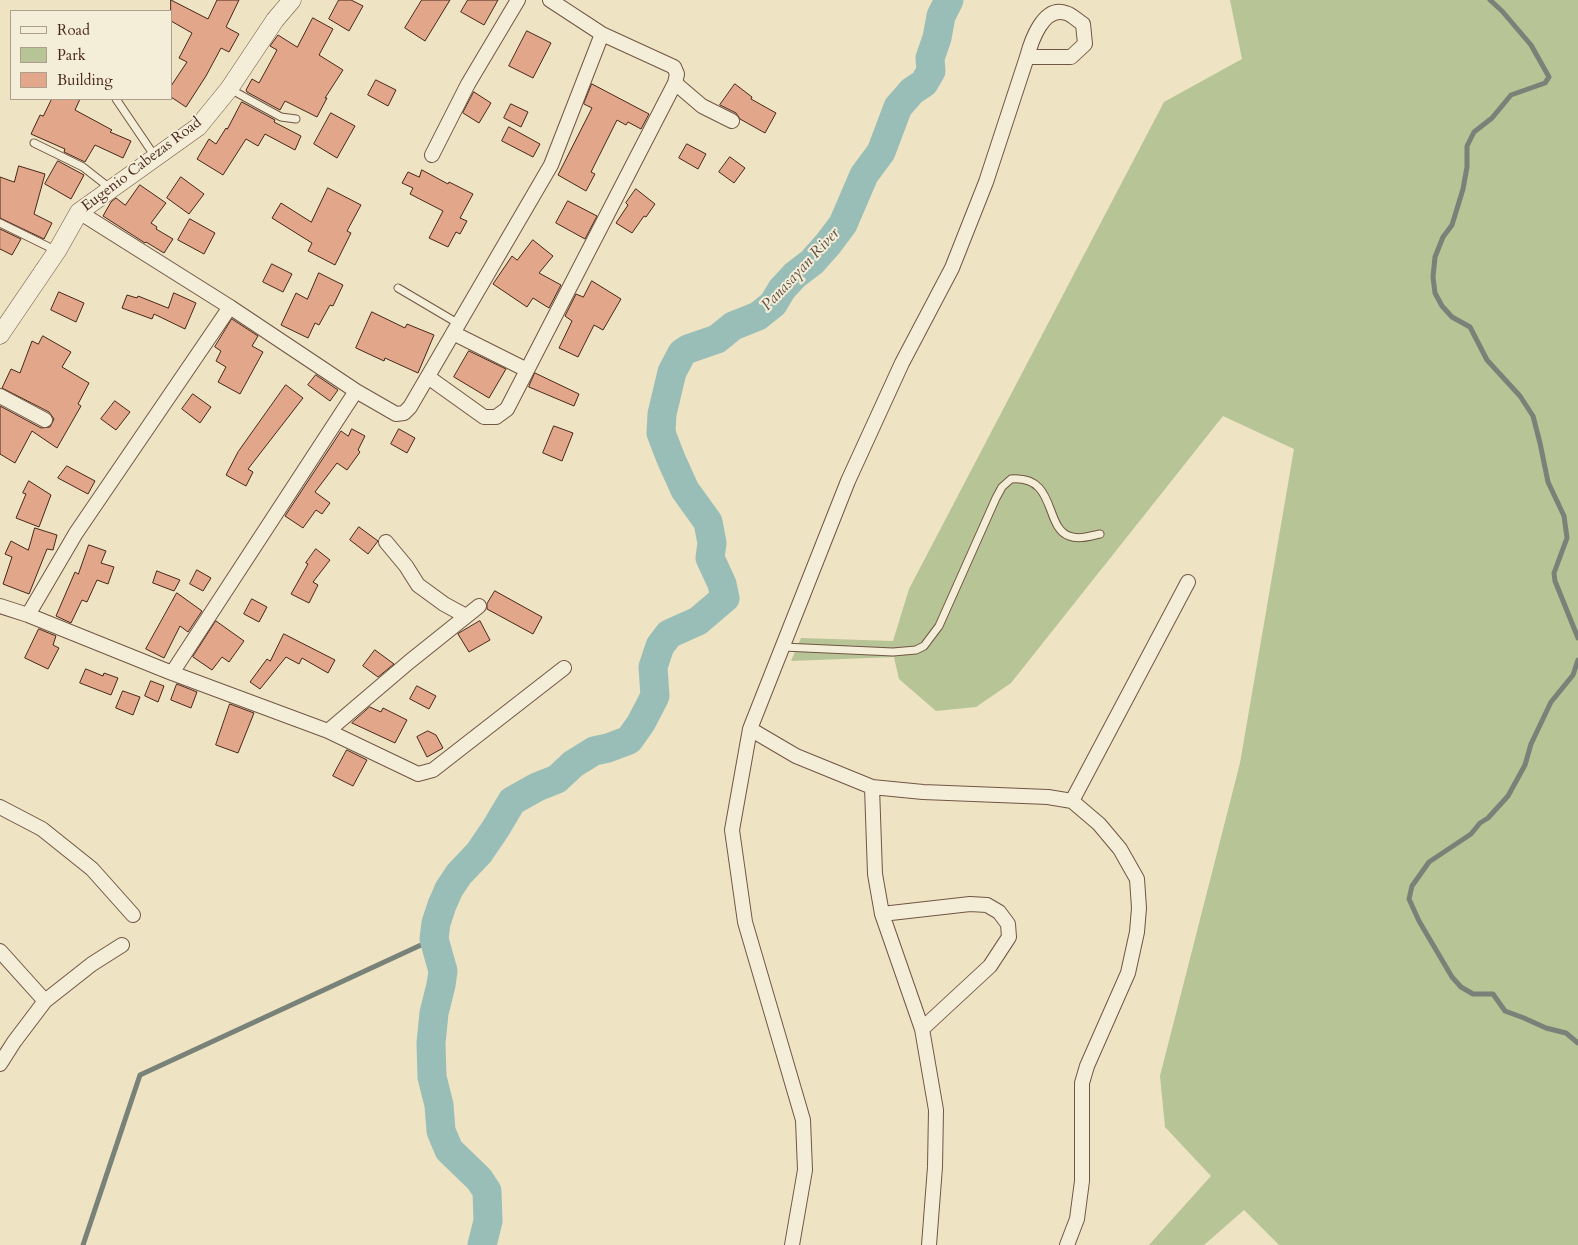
<!DOCTYPE html>
<style>
body{margin:0}
#map{position:relative;width:1578px;height:1245px;overflow:hidden;background:#eee3c3;font-family:Cardo,serif}
canvas{display:block}
.legend{position:absolute;left:10px;top:10px;width:162px;height:90px;box-sizing:border-box;background:#f4edd8;border:1px solid #af9e8c;margin:0;padding:6px 9px;list-style:none;font-size:15px;color:#472719}
.legend li{display:flex;align-items:center;gap:10px;height:25px}
.legend b{width:25px;border:1px solid #af9e8c}
</style>
<div id="map">
<canvas width="1578" height="1245"></canvas>
<ul class="legend">
<li><b style="height:6px;background:#f4edd8"></b>Road</li>
<li><b style="height:14px;background:#b7c495"></b>Park</li>
<li><b style="height:14px;background:#e2a78a"></b>Building</li>
</ul>
</div>
<script>
const context = document.querySelector('canvas').getContext('2d');
context.lineJoin = 'round';
function paint(path, color) { context.fillStyle = color; context.fill(path, 'evenodd'); }
function strokePath(path, color, width, dash) { context.strokeStyle = color; context.lineWidth = width; context.lineCap = dash ? 'butt' : 'round'; context.setLineDash(dash || []); context.stroke(path); }
function label(font, color, halo, rows, align = 'center') {
  context.font = font + ' Cardo,serif'; context.lineWidth = 4; context.setLineDash([]); context.textBaseline = 'middle'; context.strokeStyle = halo; context.fillStyle = color; for (const [text, x, y, turn = 0] of rows) {
    context.save(); context.translate(x, y); context.rotate((+turn || 0) * Math.PI / 180); context.textAlign = isNaN(turn) ? turn : align; if (halo) context.strokeText(text, 0, 0); context.fillText(text, 0, 0); context.restore();
  }
}
const green = new Path2D(`
 M1230 0H1578V1245H1279L1244 1210 1204 1245H1149L1211 1176 1165 1127 1160 1076 1240 763 1294 449 1223 416 1011 683 976 707 936 711 899 679 894 657 791 661 801 638 893 641 909 589 1164 102 1242 59Z`);
const stream = new Path2D(`
 M1490 0 1502 11 1531 45 1549 77 1545 83 1511 95 1492 118 1474 132 1467 146V167L1463 189 1452 225 1443 237 1435 257 1433 277 1435 293 1442 306 1452 317 1470 327 1487 360 1520 396 1533 416 1540 443 1548 482 1564 516 1567 538 1554 573 1555 581 1578 638
 M1578 660 1573 675 1551 702 1531 744 1525 765 1508 796 1488 818 1480 823 1471 834 1429 862 1412 886 1409 899 1419 921 1452 977 1461 987 1473 994H1493L1505 1011 1524 1018 1546 1028 1566 1033 1578 1043
 M83 1245 140 1075 434 939`);
const river = new Path2D(`
 M482 1245 488 1221 487 1191 479 1179 449 1150 441 1131 439 1105 432 1077 431 1043 434 1013 441 985 443 971 434 939 436 923 442 905 449 889 459 874 479 853 496 828 512 801 537 787 557 779 573 764 594 751 608 748 629 740 641 723 655 696 653 667 660 646 669 634 698 621 725 598 722 584 710 558 712 543 708 522 685 490 671 459 661 433 662 414 672 372 682 353 688 349 717 339 733 326 758 316 773 304 782 289 795 275 812 262 828 244 843 224 864 175 881 152 898 107 912 91 924 83 931 71 930 58 937 38 941 16 949 0`);
const building = new Path2D(`
 M171 0 208 19 217 0H239L226 27 239 34 229 52 221 48 206 76 186 107 171 97V86L187 62 179 58 192 33 171 21Z
 M339 0H351L363 6 349 31 329 19Z
 M422 0H450L425 41 405 28Z
 M468 0H498L484 25 461 12Z
 M313 18 333 29 319 55 343 70 325 98H327L317 117 285 101 280 110 247 92 246 90 252 79 259 83 277 50 270 46 278 35 297 47Z
 M527 31 551 43 533 78 509 66Z
 M376 80 396 90 388 106 368 95Z
 M592 84 649 114 641 129 628 122 626 125 617 120 591 172 595 174 586 191 558 175 592 108 584 104Z
 M735 84 752 97 751 99 776 113 765 133 740 119 736 113 720 105Z
 M474 92 491 103 479 123 463 113Z
 M52 99H80L75 110 112 130 110 132 131 141 123 158 95 145 85 162 64 152 65 149 31 134 40 115 43 116Z
 M242 102 275 120 274 122 301 136 295 150 265 134 258 146 246 139 223 175 197 159 209 139 216 144 226 128 227 129Z
 M511 104 528 112 521 127 504 118Z
 M331 113 355 126 337 158 314 144Z
 M509 127 540 144 533 157 502 141Z
 M687 144 706 154 698 169 679 158Z
 M730 157 745 168 734 183 719 172Z
 M58 161 84 175 71 199 45 184Z
 M19 166 45 174 34 214 52 223 44 239 0 218V177L14 182Z
 M422 170 448 184 449 182 473 194 460 218 467 221 460 234 456 232 448 247 429 238 443 211 410 194 413 188 402 183 408 172 419 177Z
 M181 177 204 194 189 214 167 198Z
 M140 185 166 203 151 223 157 227 156 229 173 239 164 253 146 242 145 243 103 216 111 202 116 198 125 205Z
 M328 188 361 205 347 231 351 233 335 265 308 251 312 243 272 218 281 203 311 222Z
 M636 189 655 204 646 217 644 216 632 233 616 223 628 205 626 203Z
 M568 201 597 216 585 239 556 223Z
 M190 219 215 233 204 254 178 240Z
 M0 229 21 239 12 255 0 249Z
 M533 240 553 256 539 273 561 285 549 308 533 298 527 307 493 284 512 256 517 260Z
 M272 264 292 274 283 292 263 282Z
 M319 273 343 285 333 306 330 305 319 325 315 323 308 338 281 325 296 293 307 299Z
 M592 281 621 299 603 330 594 325 578 357 559 348 572 321 565 316 576 294 583 297Z
 M59 292 84 303 76 322 51 310Z
 M174 293 196 303 185 329 154 314 152 319 122 308 127 295 137 298 138 296 168 308Z
 M372 312 405 328 407 324 434 335 418 373 385 358 384 361 356 348Z
 M232 319 258 336 252 346 263 352 240 394 218 382 226 367 216 361 221 351 215 347Z
 M43 336 71 352 62 367 89 383 78 404 81 406 57 448 32 431 15 463 0 454V406L41 428 50 427 54 419 49 412 2 388 11 369 20 373 32 341 38 344Z
 M469 351 506 369 489 398 454 377Z
 M535 373 579 394 574 406 529 387Z
 M316 375 338 390 330 401 308 385Z
 M286 385 303 398 248 469 253 472 246 486 226 475 238 452Z
 M193 394 211 407 200 423 182 409Z
 M115 401 130 412 116 430 101 419Z
 M554 426 573 433 562 461 543 453Z
 M352 429 365 436 358 450 360 452 347 470 337 463 315 492 330 503 322 514 316 510 303 528 285 516 341 431 348 436Z
 M399 429 415 438 407 453 391 444Z
 M67 466 95 481 88 494 58 478Z
 M29 481 51 495 39 527 16 518 26 494 23 493Z
 M359 527 378 541 368 554 350 540Z
 M35 528 57 535 53 550 47 549 29 594 3 584 12 557 5 554 11 541 28 550Z
 M89 545 106 551 101 563 114 567 108 584 97 580 87 602 82 600 71 623 56 616 75 572 78 574Z
 M316 549 330 560 313 582 318 585 309 603 291 594 308 564 306 563Z
 M197 570 211 578 203 591 190 584Z
 M157 571 180 580 174 591 153 583Z
 M495 591 542 617 533 634 487 609V604Z
 M177 593 202 611 188 632 180 626 164 658 146 649Z
 M252 599 267 607 259 622 244 614Z
 M216 621 244 641 229 662 222 657 212 670 193 657Z
 M480 621 490 640 469 652 458 634Z
 M39 629 56 636 53 645 59 648 48 669 25 658Z
 M284 634 335 660 328 673 302 658 299 664 286 657 260 689 250 682 267 659 270 661Z
 M375 650 394 664 378 677 363 666Z
 M86 669 103 676 104 673 118 678 111 695 80 683Z
 M151 681 164 686 158 702 145 696Z
 M177 684 197 692 191 708 171 700Z
 M417 686 436 696 429 709 410 699Z
 M123 691 140 697 133 715 116 708Z
 M230 704 254 713 238 753 216 745Z
 M370 707 381 712 383 708 407 720 395 743 352 723Z
 M428 731 436 735 443 748 427 757 417 737Z
 M347 750 367 760 353 786 333 776Z`);
const service = new Path2D(`
 M230 89 281 117 296 119
 M116 99 156 158
 M34 143 83 167 111 189
 M0 223 57 251
 M398 288 459 324
 M783 647 893 652 916 650 924 646 939 626 996 498 1002 487 1011 479C1057 475 1044 527 1069 536 1079 540 1090 536 1100 534`);
const minor = new Path2D(`
 M675 83 702 106 732 121
 M432 155 468 84 518 0
 M79 212 230 307 356 391
 M453 333 527 370
 M428 377 484 417H496L507 409 675 83 677 74 674 67 602 34
 M0 396 45 420
 M386 542 406 566 418 585 444 604 466 616
 M0 606 28 615 172 673 328 731 418 774 433 770 564 668
 M28 615 76 533 230 307
 M172 673 356 391 396 414 404 413 410 407 551 165 602 34 550 0
 M750 729 796 756 872 787 923 792 1048 797 1072 801 1099 824 1120 849 1137 879 1139 908 1137 932 1128 973 1087 1066 1082 1083V1181L1077 1219 1067 1245
 M328 731 409 662 479 606
 M872 787 875 874 882 914 922 1029 936 1110 935 1167 929 1245
 M1072 801 1188 582
 M0 807 42 829 92 869 133 915
 M882 914 970 904 987 905 999 912 1008 924 1009 937 990 966 922 1029
 M0 951 45 1001
 M0 1064 14 1042 45 1001 92 964 122 945
 M792 1245 805 1170 803 1120 745 922 732 830 750 729 848 481 902 363 952 268 986 182 1027 57C1031 42 1043 5 1066 13 1071 14 1078 21 1083 24L1085 44 1071 57H1027`);
const tertiary = new Path2D(`
 M0 335 57 251 79 212 198 127 229 89 275 20 292 0`);
const streetNames = [
 ["Eugenio Cabezas Road",142,165,-37]
];
const waterNames = [
 ["Panasayan River",801,270,-47]
];
paint(green, '#b7c495');
strokePath(stream, '#788278', 5);
strokePath(river, '#99beb7', 29);
paint(building, '#e2a78a');
strokePath(building, '#472719', 1);
strokePath(service, '#715644', 9);
strokePath(minor, '#715644', 16);
strokePath(tertiary, '#715644', 19);
strokePath(service, '#f4edd8', 7);
strokePath(minor, '#f4edd8', 14);
strokePath(tertiary, '#f4edd8', 18);
label('15px', '#472719', '#f4edd8', streetNames);
label('italic 16px', '#5c4d40', '#f4edd8', waterNames);
</script>
